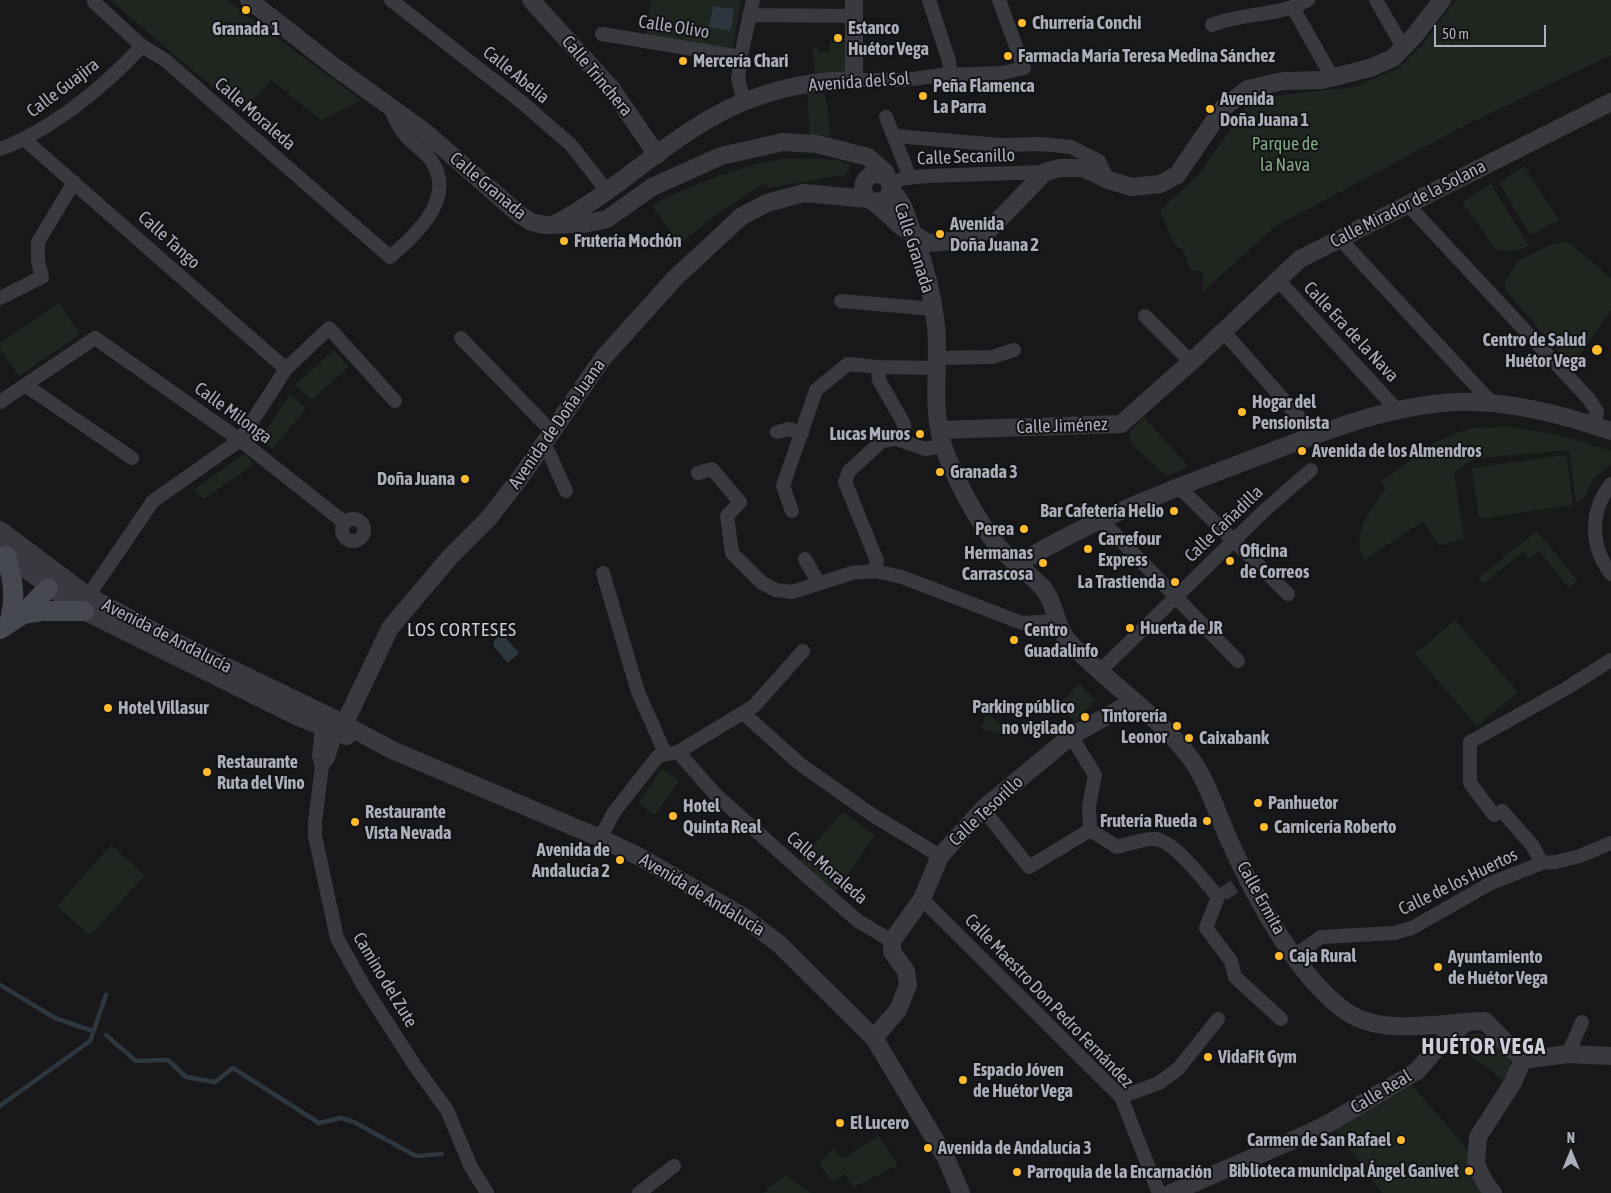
<!DOCTYPE html>
<meta charset="utf-8">
<style>
body{margin:0}
#map{position:relative;width:1611px;height:1193px;overflow:hidden;background:#18181b;font-family:"Asap Condensed",sans-serif}
canvas{display:block}
.north{position:absolute;left:1546px;top:1128px;width:50px;height:50px;-webkit-text-stroke:4px #131316;paint-order:stroke;rotate:0deg;font-size:14px;font-weight:700;line-height:20px;text-align:center;color:#aaafbb}
.north::after{content:'';display:block;margin:auto;width:18px;height:22px;background:#aaafbb;clip-path:polygon(50% 0,100% 100%,50% 72%,0 100%)}
.scale{position:absolute;left:1434px;top:25px;width:112px;height:22px;box-sizing:border-box;border:2px solid #aaafbb;border-top:0;padding-left:6px;font-size:15px;line-height:18px;white-space:nowrap;color:#aaafbb;-webkit-text-stroke:4px #131316;paint-order:stroke}
</style>
<div id="map">
<canvas width="1611" height="1193"></canvas>
<div class="north">N</div>
<div class="scale">50 m</div>
</div>
<script>
const context = document.querySelector('canvas').getContext('2d');
context.lineJoin = 'round';
function paint(path, color) { context.fillStyle = color; context.fill(path, 'evenodd'); }
function strokePath(path, color, width, dash) { context.strokeStyle = color; context.lineWidth = width; context.lineCap = dash ? 'butt' : 'round'; context.setLineDash(dash || []); context.stroke(path); }
function label(font, color, halo, rows, align = 'center') {
  context.font = font + ' "Asap Condensed",sans-serif'; context.lineWidth = 4; context.setLineDash([]); context.textBaseline = 'middle'; context.strokeStyle = halo; context.fillStyle = color; for (const [text, x, y, turn = 0] of rows) {
    context.save(); context.translate(x, y); context.rotate((+turn || 0) * Math.PI / 180); context.textAlign = isNaN(turn) ? turn : align; if (halo) context.strokeText(text, 0, 0); context.fillText(text, 0, 0); context.restore();
  }
}
const green = new Path2D(`
 M110 0H226L361 100 321 120 271 80 243 113Z
 M651 0H741L732 51 646 35Z
 M1456 0H1611V55L1462 127 1276 226 1202 292 1203 271 1190 270 1184 251 1174 244 1160 210 1196 178 1247 106 1267 97 1354 87 1397 69 1423 44Z
 M830 42H847L846 72 815 76 813 48H818V52H830Z
 M825 93 831 136 810 135 807 94Z
 M783 159C796 159 845 155 851 168L844 175 768 188 763 184 717 214 680 244 651 205C694 184 736 167 783 159Z
 M1524 166 1559 220 1530 235 1499 182Z
 M1491 184 1529 246 1513 251 1496 250 1462 202Z
 M1567 241 1611 278V311L1571 367 1506 290 1504 283 1518 261 1552 244Z
 M59 303 80 334 19 376 0 349V343Z
 M334 350 348 367 312 400 295 385Z
 M290 394 306 409 272 449 260 439Z
 M1144 417 1189 467 1166 476 1132 444 1129 432Z
 M1510 427 1560 435 1608 450 1611 451V464L1593 479 1584 499 1576 502 1569 450 1473 459 1454 473 1464 538 1439 546 1423 521 1364 560C1351 533 1369 512 1385 490L1382 481 1437 441 1471 428Z
 M244 454 255 464 204 499 193 490Z
 M1566 455 1573 505 1479 519 1472 468Z
 M1537 531 1578 581 1569 588 1539 551 1529 559 1523 552 1483 584 1478 578Z
 M1455 620 1518 692 1477 726 1415 654Z
 M1078 684 1095 701 1075 722 1058 705Z
 M985 715 991 716 1010 733V736L982 729Z
 M662 769 679 781 655 815 638 803Z
 M843 812 875 835 835 893 798 862Z
 M111 845 145 875 90 936 57 906Z
 M1479 1033C1489 1036 1512 1055 1511 1067 1511 1072 1508 1078 1507 1083L1458 1047 1465 1036Z
 M1412 1085 1466 1148 1483 1183 1491 1193H1382L1335 1129Z
 M879 1136 898 1165 853 1188 845 1174 832 1181 819 1164 834 1148 842 1159Z
 M786 1175 811 1193H763Z`);
const water = new Path2D(`
 M713 6 734 9 731 31 709 27Z
 M499 636 505 637 519 653 508 663 494 647V641Z`);
const stream = new Path2D(`
 M0 985 55 1018 93 1031
 M106 1035 136 1061 168 1060 186 1077 215 1082 233 1068 319 1123 341 1118 354 1122 416 1156 442 1154
 M0 1106 90 1041 106 995`);
const minorTunnel = new Path2D(`
 M1223 894 1240 883`);
const minor = new Path2D(`
 M391 0 524 104 571 145 607 191
 M929 0 949 61 950 74
 M1376 0 1403 47
 M94 2 142 46 165 60 390 257C417 234 457 197 431 160 423 149 410 143 403 132 397 125 394 116 390 108
 M1293 8 1332 77
 M749 15 854 16
 M1212 25C1242 12 1279 17 1308 0
 M602 34 741 57
 M854 80H905L942 75 1002 73 1024 68 999 0
 M744 102 738 79 742 51 753 0
 M886 117 910 178
 M895 136 1000 145 1041 144 1071 147 1099 161 1108 180
 M25 140 286 369
 M0 149C52 130 105 86 142 46
 M890 184 905 178 928 176 1045 172
 M1408 205 1589 399 1597 412 1595 425
 M1340 239 1491 402
 M1278 280 1396 409
 M0 298 42 277 38 261V242L74 182
 M841 301 934 309
 M1145 316 1191 362
 M1223 331 1304 423 1310 437
 M461 338 552 432
 M936 358 992 357 1014 350
 M878 367 879 380 904 424V432L900 440
 M25 385 132 458
 M0 402 95 338 240 440 345 523
 M777 432 789 429 802 433
 M542 447 549 453 566 491
 M698 473 712 469 740 502 727 516 732 553 762 583 776 590 792 592 852 573 875 571 902 577 1022 623 1056 621
 M1611 484C1589 512 1590 546 1611 574
 M1179 487 1288 594
 M792 511 783 486 816 390 848 364 878 367 936 368
 M342 530a11 11 0 1 1 22 0a11 11 0 1 1-22 0Z
 M1101 520 1238 661
 M805 559 818 582
 M875 571 877 561 845 482 849 471 882 441 896 439 925 449 943 446
 M603 573 638 692 665 753
 M88 596 153 501 240 440 286 369 329 328 395 401
 M1101 670 1265 510 1311 470
 M743 713 800 764 871 814 940 856
 M322 726 319 756 322 766 315 822V836L337 938 363 985 415 1066 447 1110 471 1167 487 1193
 M1071 736 1095 775 1089 806 1090 830 1117 847C1128 844 1144 838 1155 839 1175 841 1205 882 1218 897L1206 928 1231 961 1235 977 1281 1019
 M678 752 715 794 810 879 858 921 892 941
 M322 766 328 758 336 732
 M983 809 1029 867 1090 830
 M600 838 614 812 658 756 678 752 754 706 803 651
 M1542 863 1532 845 1502 811 1494 815 1470 783V742L1567 688 1611 660
 M922 899 1121 1097 1159 1193
 M1294 956 1321 937 1394 933 1412 928 1491 883 1542 863 1556 862 1580 856 1611 843
 M1568 1054 1582 1022
 M1121 1097 1159 1083 1178 1069 1218 1019
 M639 1193 674 1166`);
const tertiary = new Path2D(`
 M249 0 331 64 425 132 520 215 532 222 544 225 584 224 607 219 652 187 721 156 783 142 817 144 868 157 886 173V178
 M531 0 611 88 657 155
 M863 188a14 14 0 1 1 28 0a14 14 0 1 1-28 0Z
 M890 190C904 201 907 218 913 234 924 262 933 296 936 326 940 366 930 410 944 448 955 479 977 521 998 546 1011 561 1029 573 1043 588 1056 604 1055 627 1070 643 1107 682 1163 719 1194 763 1209 786 1218 815 1229 840 1253 894 1296 975 1344 1010 1381 1038 1441 1022 1485 1021L1523 1060
 M873 201 902 227 928 243 961 240 989 230 1045 172 1060 168H1083L1108 180 1132 187 1160 184 1177 175 1223 108 1248 89 1283 81 1322 80 1370 68 1393 58 1415 35 1442 0
 M555 224C610 195 655 150 709 119 751 94 805 80 854 80V0
 M940 430 1121 424 1191 362 1300 259 1611 102
 M0 530 88 596 159 634 327 715 392 750 600 838 640 857 744 917 779 944 874 1038 946 1158 961 1193
 M0 551 84 611 296 716 347 736
 M1018 564C1091 519 1172 489 1252 459 1318 434 1384 406 1455 402 1505 400 1564 415 1611 431
 M340 733 390 628 450 557 488 519 520 478 603 358 676 277 742 216 767 203 804 193 868 199
 M874 1038 898 1010 908 985 906 971 892 952V941L922 899 940 856 983 809 1071 736 1134 701
 M1523 1060 1568 1054 1611 1056
 M1171 1193 1307 1134 1331 1122 1417 1071 1445 1039 1467 1022
 M1493 1193 1485 1183 1476 1164 1478 1137 1512 1084 1523 1060`);
const secondary = new Path2D(`
 M6 556C12 577 16 593 11 615
 M23 614 42 611H84
 M0 629 23 614 48 588`);
const markers = [
 [246,10,5,"#febb2d"],
 [1022,23,5,"#febb2d"],
 [838,38,5,"#febb2d"],
 [1008,56,5,"#febb2d"],
 [683,61,5,"#febb2d"],
 [923,96,5,"#febb2d"],
 [1210,109,5,"#febb2d"],
 [940,234,5,"#febb2d"],
 [564,241,5,"#febb2d"],
 [1597,350,6,"#febb2d"],
 [1242,412,5,"#febb2d"],
 [920,434,5,"#febb2d"],
 [1302,451,5,"#febb2d"],
 [940,472,5,"#febb2d"],
 [465,479,5,"#febb2d"],
 [1174,511,5,"#febb2d"],
 [1024,529,5,"#febb2d"],
 [1088,549,5,"#febb2d"],
 [1230,561,5,"#febb2d"],
 [1043,563,5,"#febb2d"],
 [1175,582,5,"#febb2d"],
 [1130,628,5,"#febb2d"],
 [1014,640,5,"#febb2d"],
 [108,708,5,"#febb2d"],
 [1085,717,5,"#febb2d"],
 [1177,726,5,"#febb2d"],
 [1189,738,5,"#febb2d"],
 [207,772,5,"#febb2d"],
 [1258,803,5,"#febb2d"],
 [673,816,5,"#febb2d"],
 [1207,821,5,"#febb2d"],
 [355,822,5,"#febb2d"],
 [1264,827,5,"#febb2d"],
 [620,860,5,"#febb2d"],
 [1279,956,5,"#febb2d"],
 [1438,967,5,"#febb2d"],
 [1208,1057,5,"#febb2d"],
 [963,1080,5,"#febb2d"],
 [840,1123,5,"#febb2d"],
 [1401,1140,5,"#febb2d"],
 [928,1148,5,"#febb2d"],
 [1469,1171,5,"#febb2d"],
 [1017,1172,5,"#febb2d"]
];
const poiNames = [
 ["Churrería Conchi",1032,23],
 ["Estanco",848,28],
 ["Huétor Vega",848,49],
 ["Granada 1",246,29,"center"],
 ["Farmacia María Teresa Medina Sánchez",1018,56],
 ["Mercería Chari",693,61],
 ["Peña Flamenca",933,86],
 ["La Parra",933,107],
 ["Avenida",1220,99],
 ["Doña Juana 1",1220,120],
 ["Avenida",950,224],
 ["Doña Juana 2",950,245],
 ["Frutería Mochón",574,241],
 ["Centro de Salud",1586,340,"right"],
 ["Huétor Vega",1586,361,"right"],
 ["Hogar del",1252,402],
 ["Pensionista",1252,423],
 ["Lucas Muros",910,434,"right"],
 ["Avenida de los Almendros",1312,451],
 ["Granada 3",950,472],
 ["Doña Juana",455,479,"right"],
 ["Bar Cafetería Helio",1164,511,"right"],
 ["Perea",1014,529,"right"],
 ["Carrefour",1098,539],
 ["Express",1098,560],
 ["Oficina",1240,551],
 ["de Correos",1240,572],
 ["Hermanas",1033,553,"right"],
 ["Carrascosa",1033,574,"right"],
 ["La Trastienda",1165,582,"right"],
 ["Huerta de JR",1140,628],
 ["Centro",1024,630],
 ["Guadalinfo",1024,651],
 ["Parking público",1075,707,"right"],
 ["no vigilado",1075,728,"right"],
 ["Hotel Villasur",118,708],
 ["Tintorería",1167,716,"right"],
 ["Leonor",1167,737,"right"],
 ["Caixabank",1199,738],
 ["Restaurante",217,762],
 ["Ruta del Vino",217,783],
 ["Panhuetor",1268,803],
 ["Hotel",683,806],
 ["Quinta Real",683,827],
 ["Restaurante",365,812],
 ["Vista Nevada",365,833],
 ["Frutería Rueda",1197,821,"right"],
 ["Carnicería Roberto",1274,827],
 ["Avenida de",610,850,"right"],
 ["Andalucía 2",610,871,"right"],
 ["Caja Rural",1289,956],
 ["Ayuntamiento",1448,957],
 ["de Huétor Vega",1448,978],
 ["VidaFit Gym",1218,1057],
 ["Espacio Jóven",973,1070],
 ["de Huétor Vega",973,1091],
 ["El Lucero",850,1123],
 ["Carmen de San Rafael",1391,1140,"right"],
 ["Avenida de Andalucía 3",938,1148],
 ["Biblioteca municipal Ángel Ganivet",1459,1171,"right"],
 ["Parroquia de la Encarnación",1027,1172]
];
const streetNames = [
 ["Calle Olivo",674,27,9],
 ["Calle Abelia",516,75,39],
 ["Calle Trinchera",597,76,50],
 ["Avenida del Sol",859,82,-4],
 ["Calle Guajira",63,88,-37],
 ["Calle Moraleda",255,114,41],
 ["Calle Secanillo",966,157,-2],
 ["Calle Granada",488,186,40],
 ["Calle Mirador de la Solana",1408,204,-27],
 ["Calle Tango",169,240,42],
 ["Calle Granada",914,248,72],
 ["Calle Era de la Nava",1351,332,47],
 ["Calle Milonga",233,413,36],
 ["Avenida de Doña Juana",557,424,-55],
 ["Calle Jiménez",1062,426,-2],
 ["Calle Cañadilla",1224,524,-44],
 ["Avenida de Andalucía",167,636,27],
 ["Calle Tesorillo",986,811,-43],
 ["Calle Moraleda",827,868,41],
 ["Calle de los Huertos",1458,882,-26],
 ["Avenida de Andalucía",702,895,31],
 ["Calle Ermita",1261,898,61],
 ["Camino del Zute",385,980,59],
 ["Calle Maestro Don Pedro Fernández",1049,1001,46],
 ["Calle Real",1381,1092,-31]
];
const parkNames = [
 ["Parque de",1285,144],
 ["la Nava",1285,165]
];
const neighbourhoodNames = [
 ["LOS CORTESES",462,630]
];
const districtNames = [
 ["HUÉTOR VEGA",1484,1047]
];
paint(green, '#1e261f');
paint(water, '#2d3740');
strokePath(stream, '#2d3740', 4.5);
strokePath(minorTunnel, '#35363b', 14, [14, 7]);
strokePath(minor, '#393a40', 14);
strokePath(tertiary, '#393a40', 18);
strokePath(secondary, '#474950', 20);
for (const [x, y, r, color] of markers) { const dot = new Path2D(); dot.arc(x, y, r, 0, 2 * Math.PI); context.fillStyle = color; context.fill(dot); strokePath(dot, '#131316', 2); }
label('bold 18px', '#aaafbb', '#131316', poiNames, 'left');
label('18px', '#aaafbb', '#131316', streetNames);
label('18px', '#80a783', '#131316', parkNames);
context.letterSpacing = '1px';
label('19px', '#cbced7', '#131316', neighbourhoodNames);
context.letterSpacing = '0px';
context.letterSpacing = '1px';
label('bold 22px', '#cbced7', '#131316', districtNames);
context.letterSpacing = '0px';
</script>
